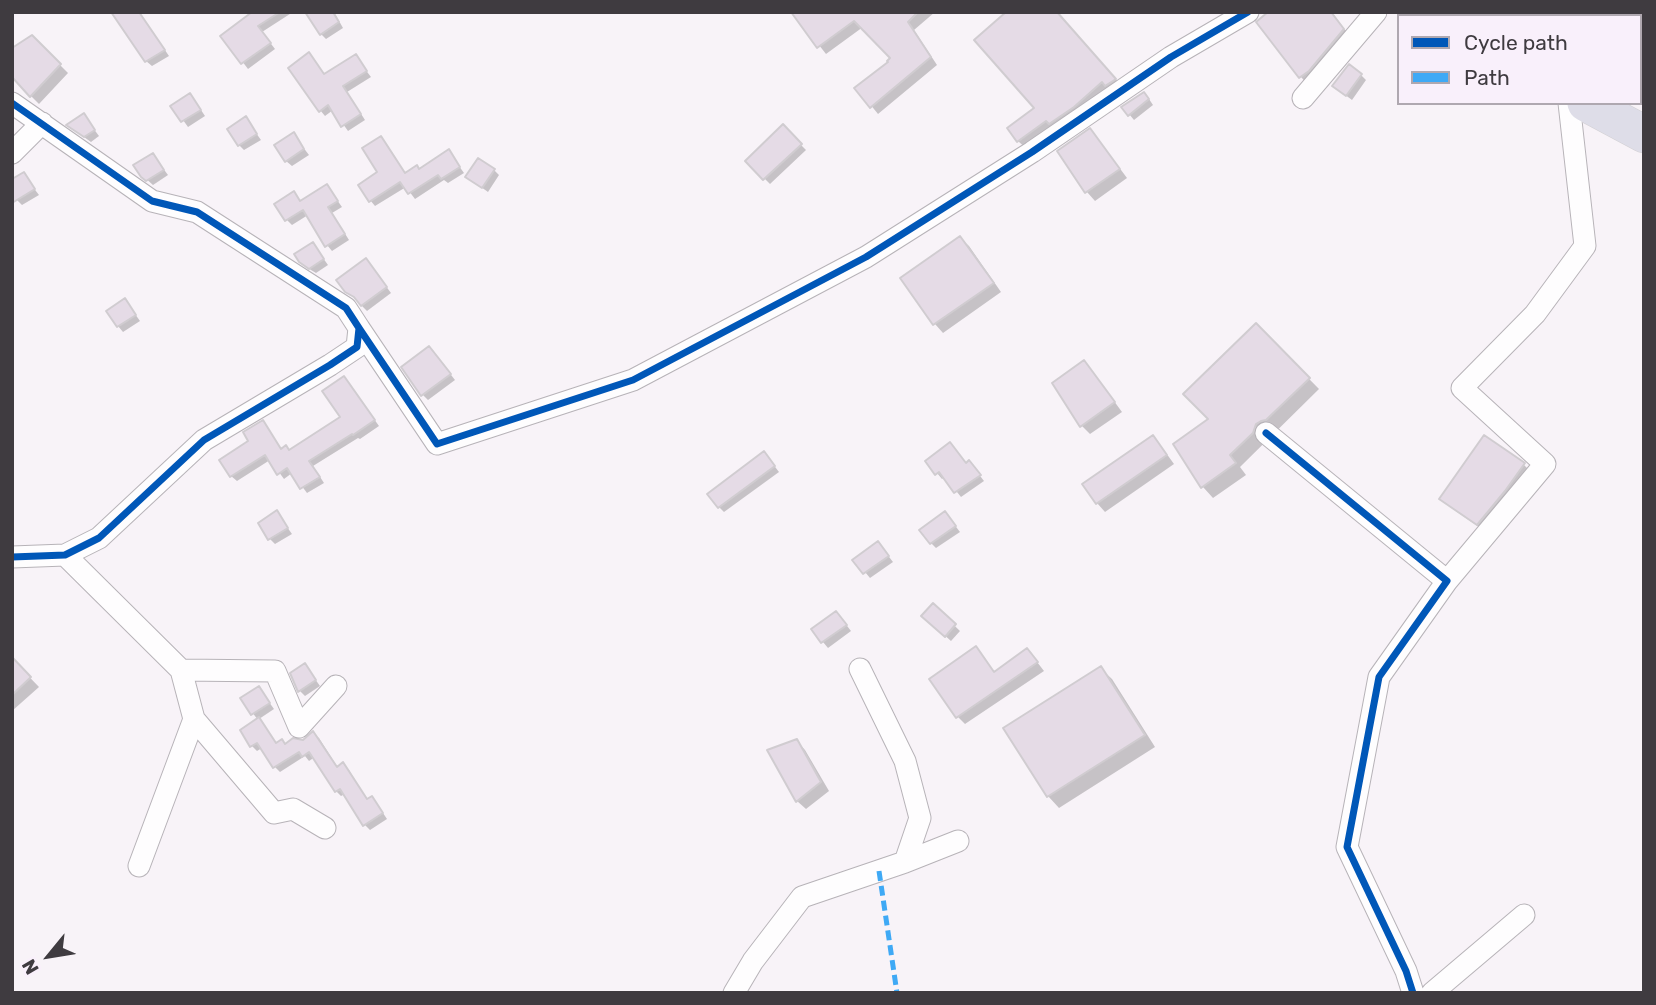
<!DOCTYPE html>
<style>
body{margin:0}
#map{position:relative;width:1656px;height:1005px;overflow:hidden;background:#f8f3f8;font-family:Rubik,sans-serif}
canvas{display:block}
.frame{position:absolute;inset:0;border:14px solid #3f3b40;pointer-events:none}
.legend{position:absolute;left:1397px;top:14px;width:245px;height:91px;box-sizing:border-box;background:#f9f0fb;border:2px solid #afa8b0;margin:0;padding:9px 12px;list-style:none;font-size:21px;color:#3f3b40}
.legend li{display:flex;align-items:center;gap:14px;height:35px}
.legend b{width:35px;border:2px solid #afa8b0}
.north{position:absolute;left:14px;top:921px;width:70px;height:70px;-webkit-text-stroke:5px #f9f0fb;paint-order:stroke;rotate:240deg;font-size:19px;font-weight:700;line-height:28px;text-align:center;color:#3f3b40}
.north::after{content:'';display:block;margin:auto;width:24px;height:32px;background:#3f3b40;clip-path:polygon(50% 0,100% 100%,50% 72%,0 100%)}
</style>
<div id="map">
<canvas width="1656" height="1005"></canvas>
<div class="frame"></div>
<ul class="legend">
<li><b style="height:9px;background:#0057b8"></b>Cycle path</li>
<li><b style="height:9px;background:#3fa9f5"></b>Path</li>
</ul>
<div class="north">N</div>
</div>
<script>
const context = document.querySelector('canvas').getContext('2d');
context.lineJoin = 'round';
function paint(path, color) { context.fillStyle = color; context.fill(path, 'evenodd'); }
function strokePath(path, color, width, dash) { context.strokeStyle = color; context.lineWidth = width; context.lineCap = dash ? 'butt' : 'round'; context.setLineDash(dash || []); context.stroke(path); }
const shadow = new Path2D(`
 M120 12H139L169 56 152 66 146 61Z
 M255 12H293L262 32 275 49 248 69 223 36Z
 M307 12H334L343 28 326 39 321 34Z
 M793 12H935L914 30 937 65 878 114 857 88 892 59 863 27 826 54Z
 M1056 12 1126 91 1030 152 1018 141 1037 108Z
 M1271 12H1332L1354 42 1312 89 1301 77 1258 22Z
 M32 37 68 73 39 104 31 96Z
 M355 56 371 77 347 92 365 120 348 131 333 110 325 116 320 110 314 60 325 76Z
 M1361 75 1366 80 1352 100 1340 91Z
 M1149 99 1153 105 1134 120 1129 114Z
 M195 101 205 116 188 127 173 106Z
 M84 116 99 136 91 142 74 130Z
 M246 119 261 140 244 150 239 145Z
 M783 127 806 150 770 184 747 161Z
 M293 134 309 155 292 166 286 161Z
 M381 138 386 143 406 174 420 170 449 152 464 173 448 183 444 180 415 199 406 187 375 206 370 200 379 173Z
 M1098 139 1127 178 1095 201 1087 192 1060 151Z
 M153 155 168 175 153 185 143 176Z
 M494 170 499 175 488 192 467 177Z
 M23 174 39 195 22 205 17 200Z
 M327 186 342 207 332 213 349 240 332 251 327 245 308 215 292 225 287 220 293 193 301 202Z
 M960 238 969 246 1001 292 943 333 935 324 903 279Z
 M313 244 328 265 316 273 306 267Z
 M371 266 391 293 367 311 346 290Z
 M125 300 140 321 123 332 118 326Z
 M1256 325 1319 389 1240 467 1246 475 1213 498 1203 487 1175 444 1210 420Z
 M434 353 455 380 428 400 423 395Z
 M1092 371 1122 412 1090 434 1082 426 1054 383Z
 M349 384 379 426 360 439 358 438 313 466 324 483 307 493 292 473 284 479 270 460 237 481 231 476 268 428 282 450 290 451 343 417Z
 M1153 437 1161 446 1174 464 1105 512 1097 503Z
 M769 459 779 472 724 512 719 507Z
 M927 461 967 464 974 468 984 481 961 497 945 477 942 479Z
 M1524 465 1532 473 1486 532 1450 507 1442 498Z
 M277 513 292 534 275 544 270 539 260 523Z
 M950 519 960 532 936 548 931 543Z
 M883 549 893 562 870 578 855 560Z
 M933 605 960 631 951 641 923 616Z
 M841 618 851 631 828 648 813 630Z
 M976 649 984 657 995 673 1034 658 1044 671 965 724 957 716Z
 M12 659 39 687 12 711Z
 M305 665 320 686 305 696 300 691Z
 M1100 668 1112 679 1155 747 1059 808 1048 796Z
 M259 688 274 709 259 719 264 725 277 744 286 745 305 741 313 733 319 738 338 768 343 764 349 770 368 801 372 798 377 804 387 819 370 830 365 825 345 794 341 796 336 791 315 757 309 761 305 756 280 772 275 767 262 748 257 751 252 746 258 720 242 699Z
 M797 741 805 750 829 791 806 809 797 801Z`);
const building = new Path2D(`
 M111 12H139L165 50 145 62Z
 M252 12H280L258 26 271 43 241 64 220 36Z
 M305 12H333L339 22 320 35Z
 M791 12H918L908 22 931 57 870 108 854 88 888 62 887 61 890 58 854 21 817 48Z
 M1006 12H1057L1116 79 1105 86 1102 82 1074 107 1049 124 1046 121 1017 142 1007 128 1034 108 974 40Z
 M1268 12H1331L1344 29 1309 71 1299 78 1256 22Z
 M32 35 61 64 30 97 12 77V48Z
 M309 52 324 74 356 54 367 71 343 86 361 114 341 127 328 105 319 112 288 68Z
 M1349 64 1362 74 1346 96 1332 86Z
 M1144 92 1149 99 1128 116 1121 107Z
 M190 93 201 110 181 122 170 106Z
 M84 113 95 130 84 137 66 125Z
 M246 116 257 134 238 146 227 129Z
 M783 124 802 144 763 180 745 161Z
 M1090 128 1120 169 1085 193 1057 151Z
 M294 132 304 149 285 162 274 145Z
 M381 136 405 173 417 165 419 169 449 149 460 167 441 179 438 175 408 194 400 182 369 202 358 185 377 172 362 148Z
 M153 153 164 170 146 181 141 177 133 165Z
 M478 158 495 169 482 188 465 177Z
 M24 172 35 189 12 203V179Z
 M327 184 338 201 328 207 345 234 325 247 303 210 285 221 274 204 294 191 300 201Z
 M960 236 994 283 933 325 900 278Z
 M313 242 324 259 309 269 299 262 294 254Z
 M366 258 387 287 361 306 354 297 345 292 336 280Z
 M125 298 136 315 117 327 106 311Z
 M1256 323 1310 378 1266 420 1261 421 1256 424 1253 433 1230 455 1236 463 1201 488 1173 444 1208 419 1183 394Z
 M429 346 451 374 421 396 401 367Z
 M1084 360 1115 402 1080 427 1052 383Z
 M344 376 375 420 353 435 352 434 309 461 320 477 300 489 287 468 277 475 265 455 230 477 219 460 248 441 243 432 263 420 281 449 286 445 289 450 340 417 322 391Z
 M1153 435 1167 455 1096 504 1082 484Z
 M1484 435 1525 463 1505 491 1477 525 1439 499Z
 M950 442 966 463 969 460 981 475 954 493 939 472 935 475 925 461Z
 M764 451 775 466 718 508 707 494Z
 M277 510 288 528 268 540 258 523Z
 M945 511 956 526 930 544 919 530Z
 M878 541 889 556 863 574 852 560Z
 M933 603 956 624 945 637 921 616Z
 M836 611 847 625 821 643 811 629Z
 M976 646 994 672 1027 648 1038 662 956 718 929 679Z
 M12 657 31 677 12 695Z
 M305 663 316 680 298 692 290 673Z
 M1101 666 1145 735 1047 797 1003 728Z
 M259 686 270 703 251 715 240 698Z
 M259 717 276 743 282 739 285 744 293 738 303 740 313 731 337 767 343 762 367 799 372 796 383 813 363 826 340 789 335 792 309 752 302 757 299 752 273 768 257 743 250 747 240 730Z
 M797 739 821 782 796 802 767 750Z`);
const street = new Path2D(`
 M1640 20 1644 17
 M1303 98 1376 12
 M12 103 152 201 197 212 346 308 359 328 357 347 330 365 204 440 99 538 65 555 12 557
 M12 153 42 123
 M359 328 437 444 633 380 866 257 1032 152 1171 57 1248 12
 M1266 433 1447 581 1379 677 1347 847 1406 971 1413 993
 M65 555 181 670
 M1447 581 1545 464 1462 388 1535 314 1585 246 1569 103
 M860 669 905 761 920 818 905 862
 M325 828 293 809 274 813 194 719 181 670 275 671 299 727 336 686
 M139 866 194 719
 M734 993 753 961 802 897 905 862 958 841
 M1432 993 1524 915`);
const highway = new Path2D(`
 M1416 12 1422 16
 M1586 103 1644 134`);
const quiet = new Path2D(`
 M879 871 897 993`);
const cycleway = new Path2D(`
 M12 103 152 201 197 212 346 308 359 328 357 347 330 365 204 440 99 538 65 555 12 557
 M359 328 437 444 633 380 866 257 1032 152 1171 57 1248 12
 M1266 433 1447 581 1379 677 1347 847 1406 971 1413 993`);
paint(shadow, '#0003');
paint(building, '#e5dbe6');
strokePath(building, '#d0ccd0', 2);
strokePath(street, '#b7b3b8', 23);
strokePath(highway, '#d2d0d3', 38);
strokePath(street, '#fefdfe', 21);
strokePath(highway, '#dedde8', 37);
strokePath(quiet, '#3fa9f5', 5, [10, 5]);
strokePath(cycleway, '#0057b8', 7);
</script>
